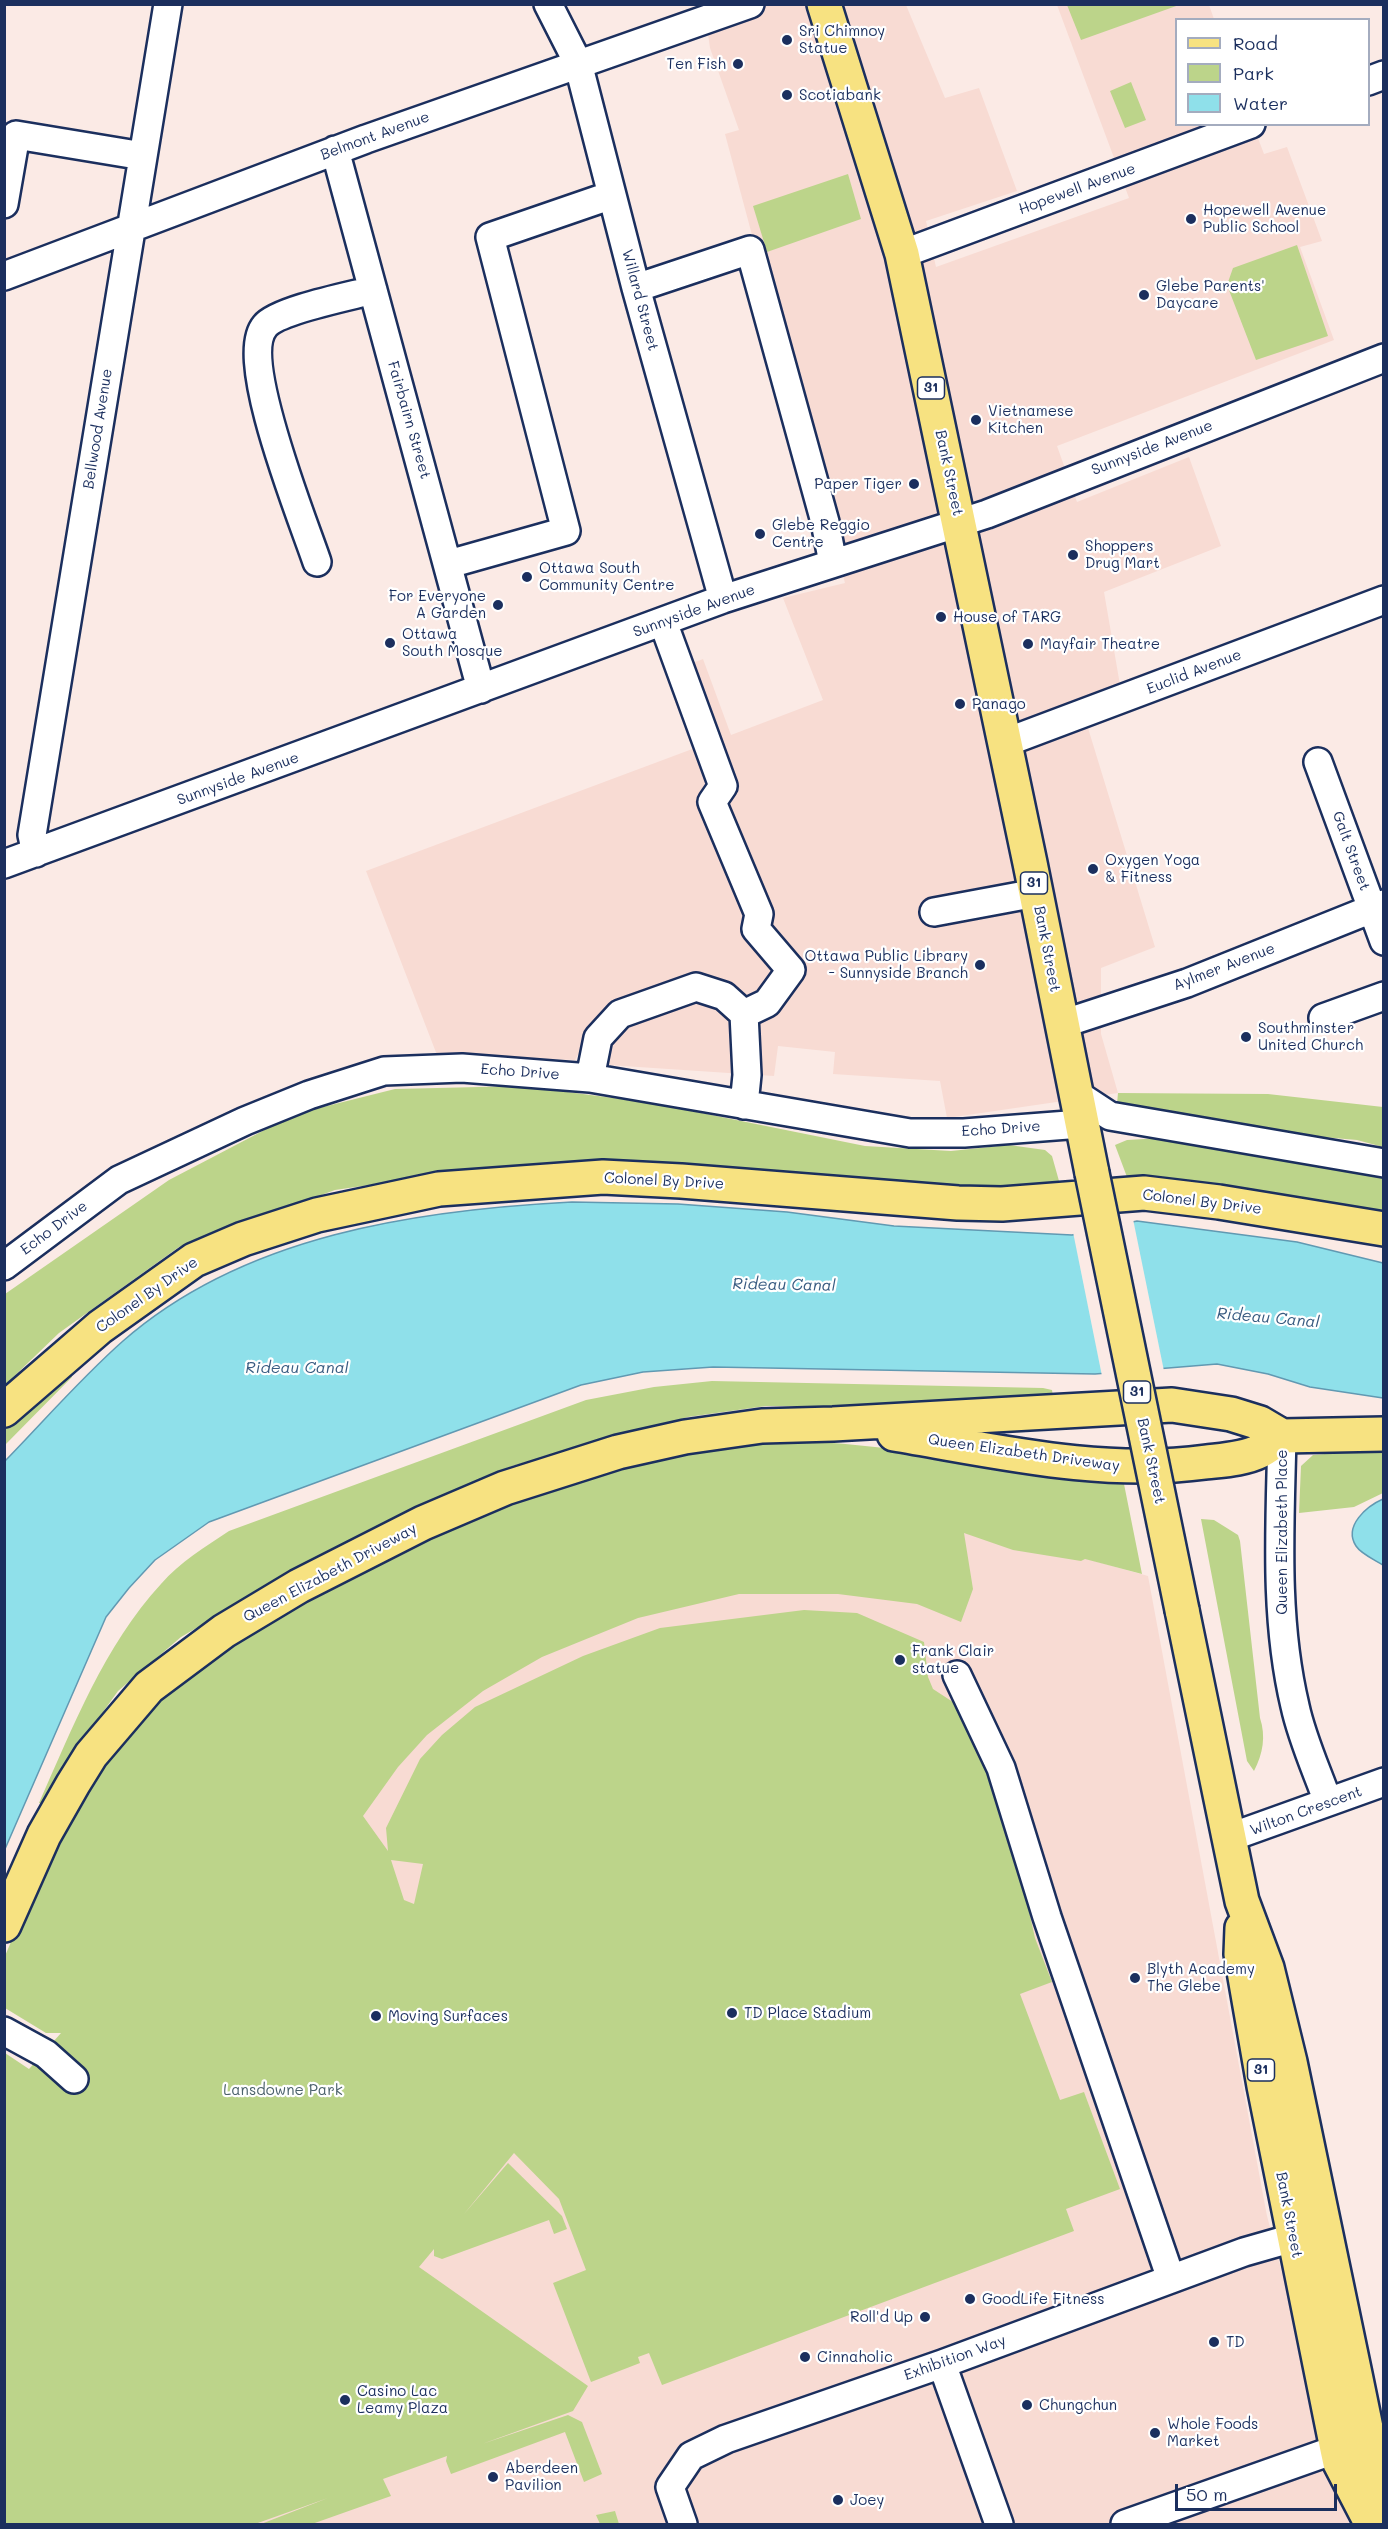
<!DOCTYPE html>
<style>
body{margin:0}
#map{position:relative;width:1388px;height:2529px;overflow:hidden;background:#fbeae5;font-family:Mali,sans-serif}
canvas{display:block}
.frame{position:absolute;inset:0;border:6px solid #1b2f5e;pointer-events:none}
.legend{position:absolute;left:1175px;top:18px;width:195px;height:108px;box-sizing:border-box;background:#fff;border:2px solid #a4acbf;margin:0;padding:8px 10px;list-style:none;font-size:18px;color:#1b2f5e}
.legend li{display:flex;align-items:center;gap:12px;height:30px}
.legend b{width:30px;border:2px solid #a4acbf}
.scale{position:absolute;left:1175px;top:2484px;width:162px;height:27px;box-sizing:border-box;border:3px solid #1b2f5e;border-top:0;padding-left:8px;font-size:18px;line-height:21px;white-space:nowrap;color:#1b2f5e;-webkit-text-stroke:4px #fff;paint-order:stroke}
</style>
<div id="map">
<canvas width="1388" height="2529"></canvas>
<div class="frame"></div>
<ul class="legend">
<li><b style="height:8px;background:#f7e281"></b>Road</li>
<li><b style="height:16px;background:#bcd48a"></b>Park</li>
<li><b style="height:16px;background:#8fe0ea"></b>Water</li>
</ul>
<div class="scale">50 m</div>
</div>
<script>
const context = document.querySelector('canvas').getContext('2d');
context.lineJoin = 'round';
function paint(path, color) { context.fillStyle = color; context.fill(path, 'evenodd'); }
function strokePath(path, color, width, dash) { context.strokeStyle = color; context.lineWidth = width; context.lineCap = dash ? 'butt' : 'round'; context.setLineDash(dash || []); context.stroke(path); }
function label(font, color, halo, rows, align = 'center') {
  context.font = font + ' Mali,sans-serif'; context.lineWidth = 4.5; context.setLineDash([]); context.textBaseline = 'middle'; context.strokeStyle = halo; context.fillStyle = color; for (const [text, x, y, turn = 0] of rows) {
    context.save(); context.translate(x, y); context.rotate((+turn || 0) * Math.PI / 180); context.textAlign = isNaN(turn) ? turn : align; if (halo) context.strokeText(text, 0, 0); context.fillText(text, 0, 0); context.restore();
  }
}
const built = new Path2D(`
 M704 5H906L945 98 979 88 1017 191 926 221 936 267 1129 198 1057 5H1209L1214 19 1176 20V124L1253 125 1264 154 1287 147 1322 241 1300 247 1334 340 1057 446 1077 502 1189 457 1221 546 1104 592 1125 714 1088 728 1155 947 1101 968V1034L1118 1093 947 1118 940 1081 833 1074 835 1052 778 1046 774 1076 608 1065 606 1048H596L582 1047 575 1060 437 1055 366 871 695 748 667 673 703 659 731 735 823 700 783 598 845 583 725 134 739 130 710 48Z
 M763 1488 1023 1541 1148 1576 1267 2216 1349 2524H144L309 1700Z`);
const green = new Path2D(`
 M1067 5H1179L1081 40Z
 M1131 82 1146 120 1125 128 1110 91Z
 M848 174 861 219 767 252 753 206Z
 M1297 245 1328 336 1256 360 1227 285 1233 268Z
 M521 1086 652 1103 865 1146 951 1151 1009 1145 1045 1150 1052 1156 1059 1181 976 1189 466 1171 335 1190 179 1247 59 1333 5 1385V1294L169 1180 295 1114 395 1089Z
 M1118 1093 1268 1094 1383 1107V1147L1357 1140 1252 1131 1117 1104Z
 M1162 1138 1383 1167V1213L1294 1200 1217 1183 1127 1177 1115 1145 1127 1140Z
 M71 1372 72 1377 5 1445 4 1429 63 1376Z
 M712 1381 1043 1388 1052 1390 1053 1396 909 1407 766 1406 688 1417 512 1466 414 1508 309 1562 181 1637 118 1691 62 1769 44 1804 39 1803C73 1727 104 1646 161 1584 180 1562 205 1547 229 1531L586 1400 654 1387Z
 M791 1441C884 1443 974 1462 1065 1478 1084 1481 1104 1481 1124 1484L1142 1574 1085 1559 1081 1561 1013 1550 964 1533 973 1589 961 1622 917 1604 838 1594H739L638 1618 542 1657 483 1691 427 1735 398 1767 363 1816 388 1851 386 1828 420 1759 442 1735 475 1707 583 1656 660 1628 804 1610 857 1613 924 1642 928 1677 933 1689 959 1706 992 1767 1013 1841 1035 1938 1052 1982 1020 1994 1060 2100 1084 2092 1120 2189 1066 2209 1074 2231 662 2385 649 2353 638 2357 640 2363 591 2382 553 2283 586 2270 559 2199 514 2153 464 2214 508 2163 562 2216 567 2229 554 2234 549 2220 442 2259 434 2256V2249L419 2267 588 2386 573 2411 482 2444 568 2415 582 2422 602 2474 584 2482 565 2432 451 2474 446 2461 447 2456 383 2479 391 2496 312 2524H261L328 2498 255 2524H5V2053L29 2069 61 2033H46L5 2008V1956L49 1852 94 1777 125 1736 176 1682 242 1638 331 1584 462 1523 549 1490 609 1471 690 1451ZM391 1860 423 1864 414 1904 404 1900Z
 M1383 1449V1493L1354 1507 1299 1513 1301 1466 1313 1455Z
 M1201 1519 1214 1520 1238 1535 1240 1541 1260 1718C1266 1736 1263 1754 1254 1771L1247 1761Z
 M615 2511 619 2524H600L596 2515Z`);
const water = new Path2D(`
 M572 1202 678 1204 787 1212 894 1226 1072 1235 1137 1221 1297 1242 1383 1263V1398L1310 1387 1268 1374 1217 1364 1095 1374 713 1367 643 1372 581 1385 209 1522 155 1560 129 1588 106 1617 5 1849V1461C44 1421 81 1378 123 1341 244 1235 417 1210 572 1202Z
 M1383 1499V1565C1375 1560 1361 1554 1356 1546 1343 1526 1367 1506 1383 1499Z`);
const pier = new Path2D(`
 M1133 1219 1164 1371 1102 1376 1073 1232Z`);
const minor = new Path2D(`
 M548 4 578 63 636 288 723 599
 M1368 81 1384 75
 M335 150 481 689
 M4 204 16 135 143 156
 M902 254 1251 124
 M4 276 366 139 750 4
 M636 288 750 250 825 522 833 563
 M317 562C303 520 237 359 265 326 278 310 351 296 373 290
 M449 564 566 531 490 237 612 195
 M663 622 723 786 712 802 759 914 756 929 791 970 767 1003 744 1014
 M1004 743 1384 600
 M1318 762 1384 941
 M36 853 32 835 168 4
 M4 864 723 599 987 514 1384 358
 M934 912 1036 893
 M1323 1018 1384 996
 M1062 1024 1187 983 1384 904
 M590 1078 598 1038 620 1014 696 987 724 996 744 1014 747 1075 744 1105
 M1075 1093 1110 1116 1384 1163
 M4 1266 119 1180 245 1121 309 1095 384 1071 462 1068 590 1078 910 1133H964L1081 1124
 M1282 1436C1280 1526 1274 1618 1295 1706 1302 1739 1317 1771 1328 1802
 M957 1675 1001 1768 1047 1917 1171 2279
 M1228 1838 1384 1782
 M4 2031 46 2054 74 2079
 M942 2364 999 2524
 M683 2524 670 2487 691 2456 726 2439 942 2364 1244 2252 1293 2238
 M1125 2524 1337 2449`);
const major = new Path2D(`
 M824 4 902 254 1030 863 1092 1173
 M4 1410 100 1327 194 1260 243 1239 317 1215 439 1189 603 1177 681 1181 958 1203 1002 1204 1144 1193 1219 1202 1384 1229
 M894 1434C997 1451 1101 1476 1206 1462 1223 1460 1244 1459 1260 1451 1267 1447 1275 1441 1282 1436
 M1182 1610 1242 1901 1267 1968 1290 2062 1355 2374 1372 2457 1370 2521
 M4 1925 44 1835 73 1784 91 1755 149 1687 224 1631 299 1586 423 1523 505 1488 618 1452 685 1437 762 1426 833 1424 1172 1405 1231 1414 1260 1423 1282 1436 1384 1434
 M1242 1928 1241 1954 1264 2086 1337 2449 1340 2463 1368 2517`);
const majorBridge = new Path2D(`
 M1092 1173 1182 1610`);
const markers = [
 [787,40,6,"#1b2f5e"],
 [738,64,6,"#1b2f5e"],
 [787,95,6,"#1b2f5e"],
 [1191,219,6,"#1b2f5e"],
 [1144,295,6,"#1b2f5e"],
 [976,420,6,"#1b2f5e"],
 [914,484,6,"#1b2f5e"],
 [760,534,6,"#1b2f5e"],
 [1073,555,6,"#1b2f5e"],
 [527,577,6,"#1b2f5e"],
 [498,605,6,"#1b2f5e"],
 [941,617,6,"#1b2f5e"],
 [390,643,6,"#1b2f5e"],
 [1028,644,6,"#1b2f5e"],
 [960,704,6,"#1b2f5e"],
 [1093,869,6,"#1b2f5e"],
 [980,965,6,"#1b2f5e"],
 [1246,1037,6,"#1b2f5e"],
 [900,1660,6,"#1b2f5e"],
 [1135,1978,6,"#1b2f5e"],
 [732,2013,6,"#1b2f5e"],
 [376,2016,6,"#1b2f5e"],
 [970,2299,6,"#1b2f5e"],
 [925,2317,6,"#1b2f5e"],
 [1214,2342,6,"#1b2f5e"],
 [805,2357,6,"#1b2f5e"],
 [345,2400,6,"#1b2f5e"],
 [1027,2405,6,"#1b2f5e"],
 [1155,2433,6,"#1b2f5e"],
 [493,2477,6,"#1b2f5e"],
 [838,2500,6,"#1b2f5e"]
];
const shields = [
 [931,388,27],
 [1034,883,27],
 [1137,1392,27],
 [1261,2070,27]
];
const shieldNames = [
 ["31",931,388],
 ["31",1034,883],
 ["31",1137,1392],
 ["31",1261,2070]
];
const poiNames = [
 ["Sri Chimnoy",799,31],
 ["Statue",799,48],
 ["Ten Fish",726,64,"right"],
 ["Scotiabank",799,95],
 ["Hopewell Avenue",1203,210],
 ["Public School",1203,227],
 ["Glebe Parents'",1156,286],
 ["Daycare",1156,303],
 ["Vietnamese",988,411],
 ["Kitchen",988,428],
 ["Paper Tiger",902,484,"right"],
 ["Glebe Reggio",772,525],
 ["Centre",772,542],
 ["Shoppers",1085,546],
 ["Drug Mart",1085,563],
 ["Ottawa South",539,568],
 ["Community Centre",539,585],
 ["For Everyone",486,596,"right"],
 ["A Garden",486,613,"right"],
 ["House of TARG",953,617],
 ["Ottawa",402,634],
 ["South Mosque",402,651],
 ["Mayfair Theatre",1040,644],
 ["Panago",972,704],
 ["Oxygen Yoga",1105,860],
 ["& Fitness",1105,877],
 ["Ottawa Public Library",968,956,"right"],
 ["- Sunnyside Branch",968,973,"right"],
 ["Southminster",1258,1028],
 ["United Church",1258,1045],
 ["Frank Clair",912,1651],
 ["statue",912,1668],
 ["Blyth Academy",1147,1969],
 ["The Glebe",1147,1986],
 ["TD Place Stadium",744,2013],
 ["Moving Surfaces",388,2016],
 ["GoodLife Fitness",982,2299],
 ["Roll'd Up",913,2317,"right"],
 ["TD",1226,2342],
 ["Cinnaholic",817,2357],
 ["Casino Lac",357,2391],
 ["Leamy Plaza",357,2408],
 ["Chungchun",1039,2405],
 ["Whole Foods",1167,2424],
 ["Market",1167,2441],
 ["Aberdeen",505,2468],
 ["Pavilion",505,2485],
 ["Joey",850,2500]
];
const streetNames = [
 ["Belmont Avenue",375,136,-20],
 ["Hopewell Avenue",1077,189,-20],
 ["Willard Street",640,300,75],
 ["Fairbairn Street",409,420,74],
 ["Bellwood Avenue",98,429,-81],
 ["Sunnyside Avenue",1152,448,-21],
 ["Bank Street",949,473,78],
 ["Sunnyside Avenue",694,611,-20],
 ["Euclid Avenue",1194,672,-21],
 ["Sunnyside Avenue",238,779,-20],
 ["Galt Street",1351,851,70],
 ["Bank Street",1047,949,79],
 ["Aylmer Avenue",1224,967,-21],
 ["Echo Drive",520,1072,4],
 ["Echo Drive",1001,1129,-4],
 ["Colonel By Drive",664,1181,3],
 ["Colonel By Drive",1202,1202,7],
 ["Echo Drive",54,1228,-37],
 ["Colonel By Drive",147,1295,-35],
 ["Queen Elizabeth Driveway",1024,1453,8],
 ["Bank Street",1151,1461,78],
 ["Queen Elizabeth Place",1282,1532,-90],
 ["Queen Elizabeth Driveway",330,1573,-28],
 ["Wilton Crescent",1306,1811,-20],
 ["Bank Street",1289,2215,79],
 ["Exhibition Way",955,2358,-20]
];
const parkNames = [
 ["Lansdowne Park",283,2090]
];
const waterNames = [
 ["Rideau Canal",784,1285,1],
 ["Rideau Canal",1268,1318,5],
 ["Rideau Canal",297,1368]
];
paint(built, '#f8dbd3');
paint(green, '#bcd48a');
paint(water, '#8fe0ea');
strokePath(water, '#6199b2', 1.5);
paint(pier, '#fbeae5');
strokePath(minor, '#1b2f5e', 32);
strokePath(major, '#1b2f5e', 38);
strokePath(minor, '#fff', 27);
strokePath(major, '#f7e281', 33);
strokePath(majorBridge, '#1b2f5e', 38, []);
strokePath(majorBridge, '#f7e281', 33);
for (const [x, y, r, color] of markers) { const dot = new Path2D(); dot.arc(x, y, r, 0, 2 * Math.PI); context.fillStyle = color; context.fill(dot); strokePath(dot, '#fff', 2); }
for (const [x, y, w] of shields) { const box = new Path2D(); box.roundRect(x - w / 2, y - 11, w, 22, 4.5); context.fillStyle = '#fff'; context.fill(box); strokePath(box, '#1b2f5e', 1.5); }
label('bold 14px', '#1b2f5e', null, shieldNames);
label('15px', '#1b2f5e', '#fff', poiNames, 'left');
label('15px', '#1b2f5e', '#fff', streetNames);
label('15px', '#4b616b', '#fff', parkNames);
label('italic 16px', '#385b81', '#fff', waterNames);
</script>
